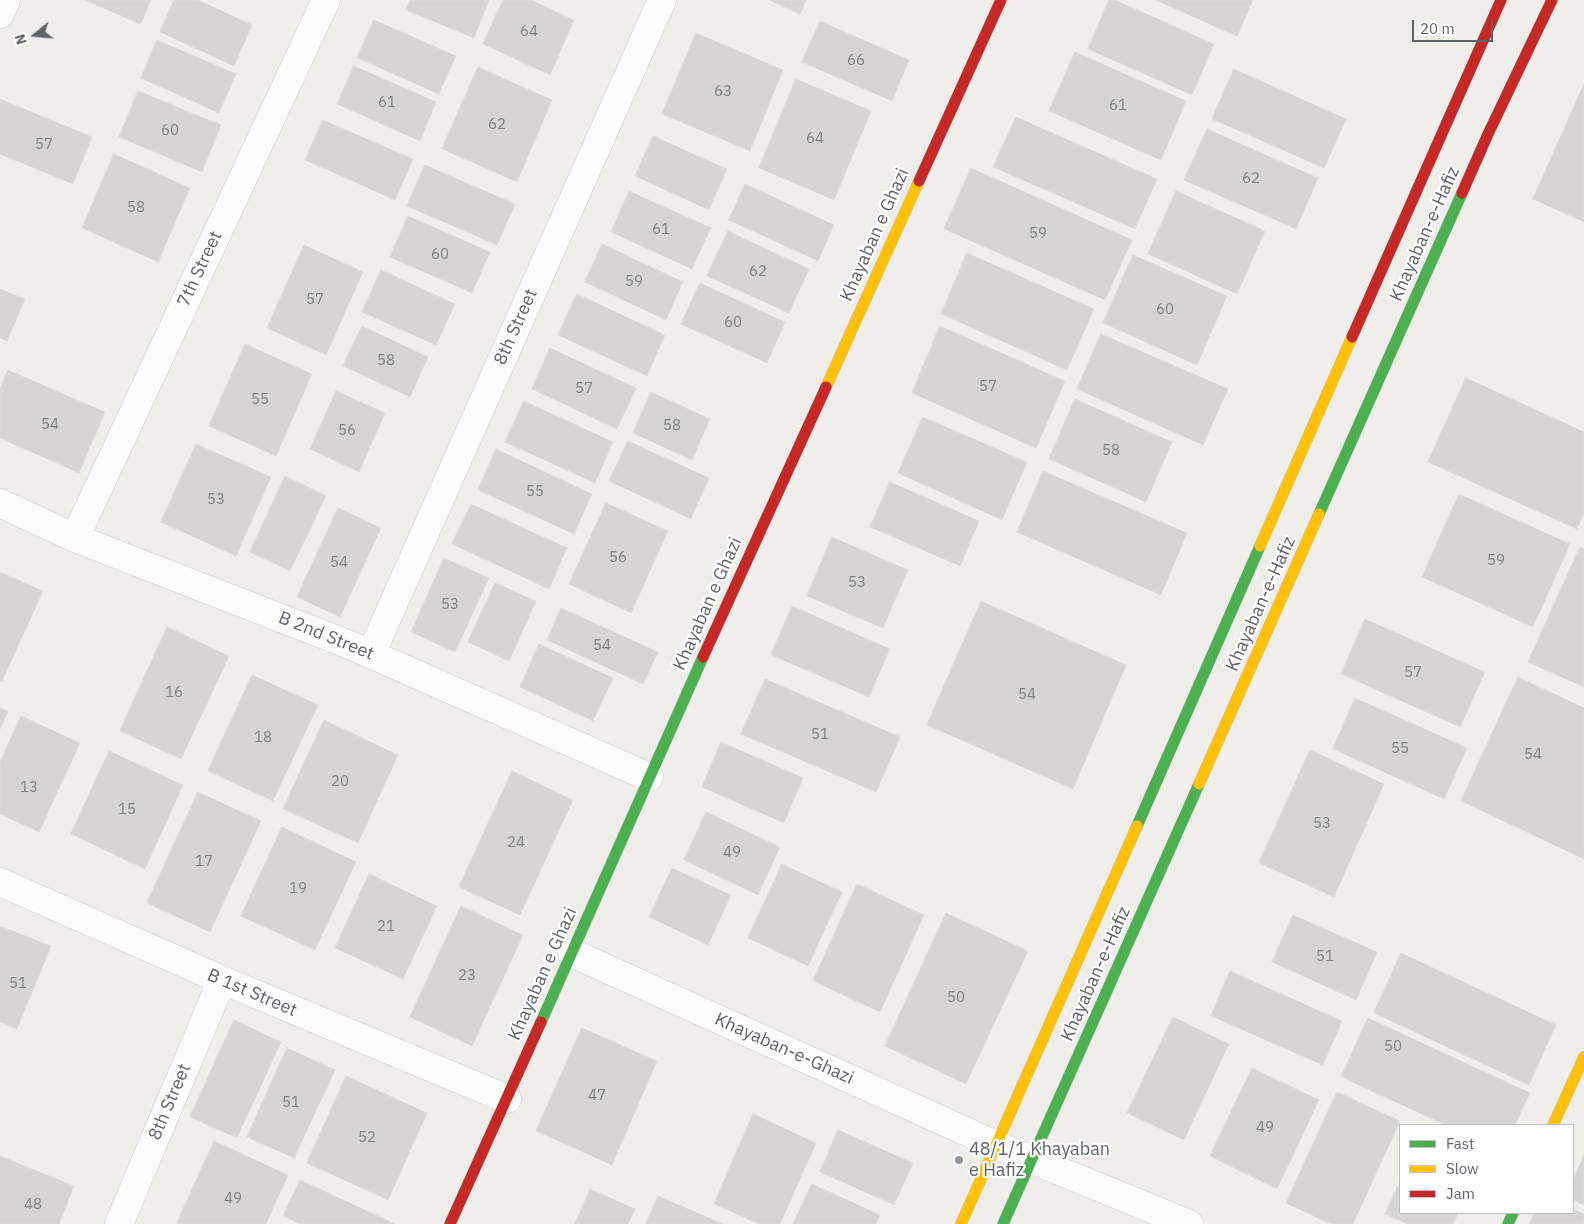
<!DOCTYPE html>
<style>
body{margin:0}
#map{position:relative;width:1584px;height:1224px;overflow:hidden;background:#efeeea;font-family:"IBM Plex Sans",sans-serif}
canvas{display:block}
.legend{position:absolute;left:1399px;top:1124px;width:175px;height:90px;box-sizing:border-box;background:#fff;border:1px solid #bfc1c3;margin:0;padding:6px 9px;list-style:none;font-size:15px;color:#5f6368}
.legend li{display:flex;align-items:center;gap:10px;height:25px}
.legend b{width:25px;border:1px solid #bfc1c3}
.north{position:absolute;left:10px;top:10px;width:50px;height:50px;-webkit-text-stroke:4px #fff;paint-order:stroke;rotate:253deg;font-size:14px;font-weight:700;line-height:20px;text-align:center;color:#5f6368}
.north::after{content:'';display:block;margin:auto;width:18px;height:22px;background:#5f6368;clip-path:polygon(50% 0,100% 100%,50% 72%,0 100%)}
.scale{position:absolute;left:1412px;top:20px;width:81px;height:22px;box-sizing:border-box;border:2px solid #5f6368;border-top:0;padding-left:6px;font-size:15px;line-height:18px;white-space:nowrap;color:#5f6368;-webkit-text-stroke:4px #fff;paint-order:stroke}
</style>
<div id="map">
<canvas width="1584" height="1224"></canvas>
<ul class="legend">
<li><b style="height:6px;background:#4caf50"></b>Fast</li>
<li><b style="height:6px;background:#ffc107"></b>Slow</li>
<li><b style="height:6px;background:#c62828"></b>Jam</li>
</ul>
<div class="north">N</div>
<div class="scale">20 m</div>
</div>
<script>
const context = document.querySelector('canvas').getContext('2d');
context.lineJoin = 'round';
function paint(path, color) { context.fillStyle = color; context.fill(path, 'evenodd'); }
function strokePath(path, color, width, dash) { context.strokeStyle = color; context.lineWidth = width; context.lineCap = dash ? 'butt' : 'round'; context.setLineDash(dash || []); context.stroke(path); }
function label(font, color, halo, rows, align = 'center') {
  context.font = font + ' "IBM Plex Sans",sans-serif'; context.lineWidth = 4.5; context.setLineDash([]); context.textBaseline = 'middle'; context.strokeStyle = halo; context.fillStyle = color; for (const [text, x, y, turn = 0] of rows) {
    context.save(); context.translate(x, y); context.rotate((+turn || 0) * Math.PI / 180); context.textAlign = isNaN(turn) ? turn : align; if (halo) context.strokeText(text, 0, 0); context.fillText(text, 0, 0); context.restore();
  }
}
const building = new Path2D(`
 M85 0H151L141 24Z
 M174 0H198L252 25 234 66 160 32Z
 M410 0H489L474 38 406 10Z
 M503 0H531L574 20 550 75 483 44Z
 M770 0H806L800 14Z
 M1109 0H1115L1214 44 1192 95 1088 49Z
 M1156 0H1253L1237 36Z
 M374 20 456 56 439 94 357 58Z
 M820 21 909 60 892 101 802 62Z
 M696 33 783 70 750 151 662 114Z
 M157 40 236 74 219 113 141 78Z
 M1075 52 1186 101 1161 160 1049 111Z
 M354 66 436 102 420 141 337 104Z
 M478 67 552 100 517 182 442 149Z
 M1234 69 1346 119 1324 168 1212 119Z
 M796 79 871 111 834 200 759 168Z
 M1584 84V222L1533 199Z
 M138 91 221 125 202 172 119 137Z
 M0 99 92 137 73 184 0 154Z
 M1016 117 1157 179 1135 229 993 167Z
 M323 120 413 159 395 200 305 160Z
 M1207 129 1318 178 1296 229 1184 180Z
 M653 136 727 169 709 210 635 176Z
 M114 154 190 188 158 262 82 228Z
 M425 165 515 204 497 245 407 206Z
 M971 168 1132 240 1105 300 944 229Z
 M745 184 834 225 818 261 729 220Z
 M629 191 711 228 692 269 611 232Z
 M1176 191 1265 231 1237 294 1148 254Z
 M408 216 490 252 472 293 390 257Z
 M728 231 809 269 789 313 707 276Z
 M602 244 683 282 666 320 585 282Z
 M304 245 363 272 326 355 267 328Z
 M967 253 1094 309 1067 370 941 314Z
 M1133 255 1227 296 1197 365 1103 323Z
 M381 270 455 304 436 345 362 312Z
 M700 283 785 322 767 363 681 324Z
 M0 289 25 299 7 341 0 338Z
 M577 294 665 335 647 376 558 335Z
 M362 326 428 357 410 397 343 366Z
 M940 326 1065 381 1036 448 912 393Z
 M1101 334 1228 389 1203 445 1077 389Z
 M245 344 312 374 276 456 209 426Z
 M550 348 636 388 617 429 532 389Z
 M8 370 105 412 79 473 0 438V389Z
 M1466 378 1584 432V513L1577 529 1428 462Z
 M336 391 385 413 359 472 310 449Z
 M651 392 710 419 692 460 633 433Z
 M1075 399 1172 442 1146 502 1049 459Z
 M524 401 613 442 595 483 505 442Z
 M923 417 1027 462 1002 520 898 473Z
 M628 441 709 478 691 519 609 481Z
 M196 444 271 477 236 556 161 522Z
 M496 449 592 494 574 534 478 490Z
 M1043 471 1187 533 1161 595 1017 532Z
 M285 476 326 496 290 571 250 552Z
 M890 482 979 521 960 566 870 527Z
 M1459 494 1570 544 1533 627 1422 577Z
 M606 503 668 531 631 613 569 584Z
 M471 504 567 548 549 589 452 544Z
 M338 508 381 528 340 617 297 597Z
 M832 537 908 570 883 628 807 596Z
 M1580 547 1584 549V687L1528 662Z
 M444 558 489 578 455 652 411 632Z
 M0 572 43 591 2 681 0 680Z
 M495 583 536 601 509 661 468 642Z
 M981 601 1126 665 1073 789 927 725Z
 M792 606 890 649 869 697 771 655Z
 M561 608 658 652 643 684 547 640Z
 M1365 619 1485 672 1460 727 1341 674Z
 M167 627 229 656 181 759 120 731Z
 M539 644 613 678 593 721 520 687Z
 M252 675 318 705 273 801 208 771Z
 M1518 677 1584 708V859L1461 801Z
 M765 679 900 737 876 792 741 734Z
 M1355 698 1467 748 1444 799 1333 749Z
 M0 708 8 711 0 729Z
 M21 716 80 743 39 832 0 814V762Z
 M324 720 398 755 358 843 283 809Z
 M721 742 803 778 784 823 702 787Z
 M1310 750 1384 784 1334 897 1259 863Z
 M109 751 183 785 145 869 71 834Z
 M512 771 573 800 520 915 459 887Z
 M198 792 261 821 210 932 147 903Z
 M706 812 780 847 758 895 684 860Z
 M282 827 356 862 315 950 241 916Z
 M782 864 842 892 808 966 748 938Z
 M672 868 731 895 708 945 649 917Z
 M369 874 437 906 403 979 335 948Z
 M857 884 924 915 880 1012 813 981Z
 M461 906 523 935 472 1046 410 1017Z
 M946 913 1028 951 966 1084 885 1046Z
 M1293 915 1377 952 1356 1000 1272 962Z
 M0 926 51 946 17 1029 0 1022Z
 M1401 953 1556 1025 1529 1085 1374 1013Z
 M1230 971 1342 1021 1323 1065 1211 1016Z
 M1173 1017 1229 1044 1184 1140 1127 1113Z
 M1368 1018 1530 1093 1515 1125H1446L1341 1077Z
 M234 1020 281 1042 237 1138 190 1117Z
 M582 1028 657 1061 612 1165 536 1131Z
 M287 1048 335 1070 294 1158 247 1137Z
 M1252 1068 1319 1100 1277 1189 1210 1156Z
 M346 1076 427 1113 388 1200 307 1163Z
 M1337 1092 1400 1121 1353 1224H1331L1286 1203Z
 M753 1114 816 1143 780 1224H759L714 1204Z
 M838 1130 913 1163 894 1205 820 1172Z
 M214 1141 288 1175 266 1224H180L177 1223Z
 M1584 1155V1205L1573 1200V1181Z
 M0 1156 74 1186 59 1224H0Z
 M300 1180 395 1224H300L283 1216Z
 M1400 1181V1213H1458L1453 1224H1407L1385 1214Z
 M812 1184 880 1215 876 1224H793Z
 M590 1189 635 1209 628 1224H575Z
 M658 1196 723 1224H646Z
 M1573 1209 1584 1214V1224H1529L1534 1213H1573Z`);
const street = new Path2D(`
 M0 14 6 0
 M0 503 75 538 350 645 649 777
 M75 538 326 0
 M371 654 662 0
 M0 882 222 980 507 1099
 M572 953 996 1145 1189 1224
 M119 1224 222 980`);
const fast = new Path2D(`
 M1319 514 1462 193
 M1137 826 1260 546
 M541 1022 703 657
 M1003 1224 1199 784
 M1508 1224 1513 1213`);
const slow = new Path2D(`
 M826 387 919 181
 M1260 546 1352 337
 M1199 784 1319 514
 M1553 1125 1584 1057
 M961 1224 1137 826`);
const jam = new Path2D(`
 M919 181 1001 0
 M1462 193 1488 134 1552 0
 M1352 337 1501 0
 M703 657 826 387
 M450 1224 541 1022`);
const markers = [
 [959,1160,5,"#919496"]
];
const numberNames = [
 ["64",529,32],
 ["66",856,61],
 ["63",723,92],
 ["61",387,103],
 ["61",1118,106],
 ["62",497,125],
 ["60",170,131],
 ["64",815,139],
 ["57",44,145],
 ["62",1251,179],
 ["58",136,208],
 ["61",661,230],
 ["59",1038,234],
 ["60",440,255],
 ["62",758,272],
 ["59",634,282],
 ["57",315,300],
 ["60",1165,310],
 ["60",733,323],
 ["58",386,361],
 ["57",988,387],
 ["57",584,389],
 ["55",260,400],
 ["54",50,425],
 ["58",672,426],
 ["56",347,431],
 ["58",1111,451],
 ["55",535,492],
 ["53",216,500],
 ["56",618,558],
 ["59",1496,561],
 ["54",339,563],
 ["53",857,583],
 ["53",450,605],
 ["54",602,646],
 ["57",1413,673],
 ["16",174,693],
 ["54",1027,695],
 ["51",820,735],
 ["18",263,738],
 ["55",1400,749],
 ["54",1533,755],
 ["20",340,782],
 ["13",29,788],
 ["15",127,810],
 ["53",1322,824],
 ["24",516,843],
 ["49",732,853],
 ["17",204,862],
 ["19",298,889],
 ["21",386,927],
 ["51",1325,957],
 ["23",467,976],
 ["51",18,984],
 ["50",956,998],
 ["50",1393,1047],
 ["47",597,1096],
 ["51",291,1103],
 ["49",1265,1128],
 ["52",367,1138],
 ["49",233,1199],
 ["48",33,1205]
];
const streetNames = [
 ["Khayaban-e-Hafiz",1425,234,-66],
 ["Khayaban e Ghazi",875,235,-66],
 ["7th Street",200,269,-65],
 ["8th Street",516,327,-66],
 ["Khayaban e Ghazi",708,604,-66],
 ["Khayaban-e-Hafiz",1261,604,-66],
 ["B 2nd Street",326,636,22],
 ["Khayaban e Ghazi",543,974,-66],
 ["Khayaban-e-Hafiz",1096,974,-66],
 ["B 1st Street",252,993,23],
 ["Khayaban-e-Ghazi",784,1049,24],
 ["8th Street",170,1102,-67]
];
const poiNames = [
 ["48/1/1 Khayaban",969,1150],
 ["e Hafiz",969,1171]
];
paint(building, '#d6d5d3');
strokePath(building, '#deddd9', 1);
strokePath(street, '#cbcccc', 29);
strokePath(fast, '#cacacb', 12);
strokePath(slow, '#cacacb', 12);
strokePath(jam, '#cacacb', 12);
strokePath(street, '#fdfcfc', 28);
strokePath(fast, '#4caf50', 11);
strokePath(slow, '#ffc107', 11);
strokePath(jam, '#c62828', 11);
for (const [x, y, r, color] of markers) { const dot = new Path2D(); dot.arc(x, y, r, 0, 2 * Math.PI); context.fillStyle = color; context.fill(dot); strokePath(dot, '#fff', 2); }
label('15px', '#7e8184', null, numberNames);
label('18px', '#5f6368', '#fff', streetNames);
label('18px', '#5f6368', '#fff', poiNames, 'left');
</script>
